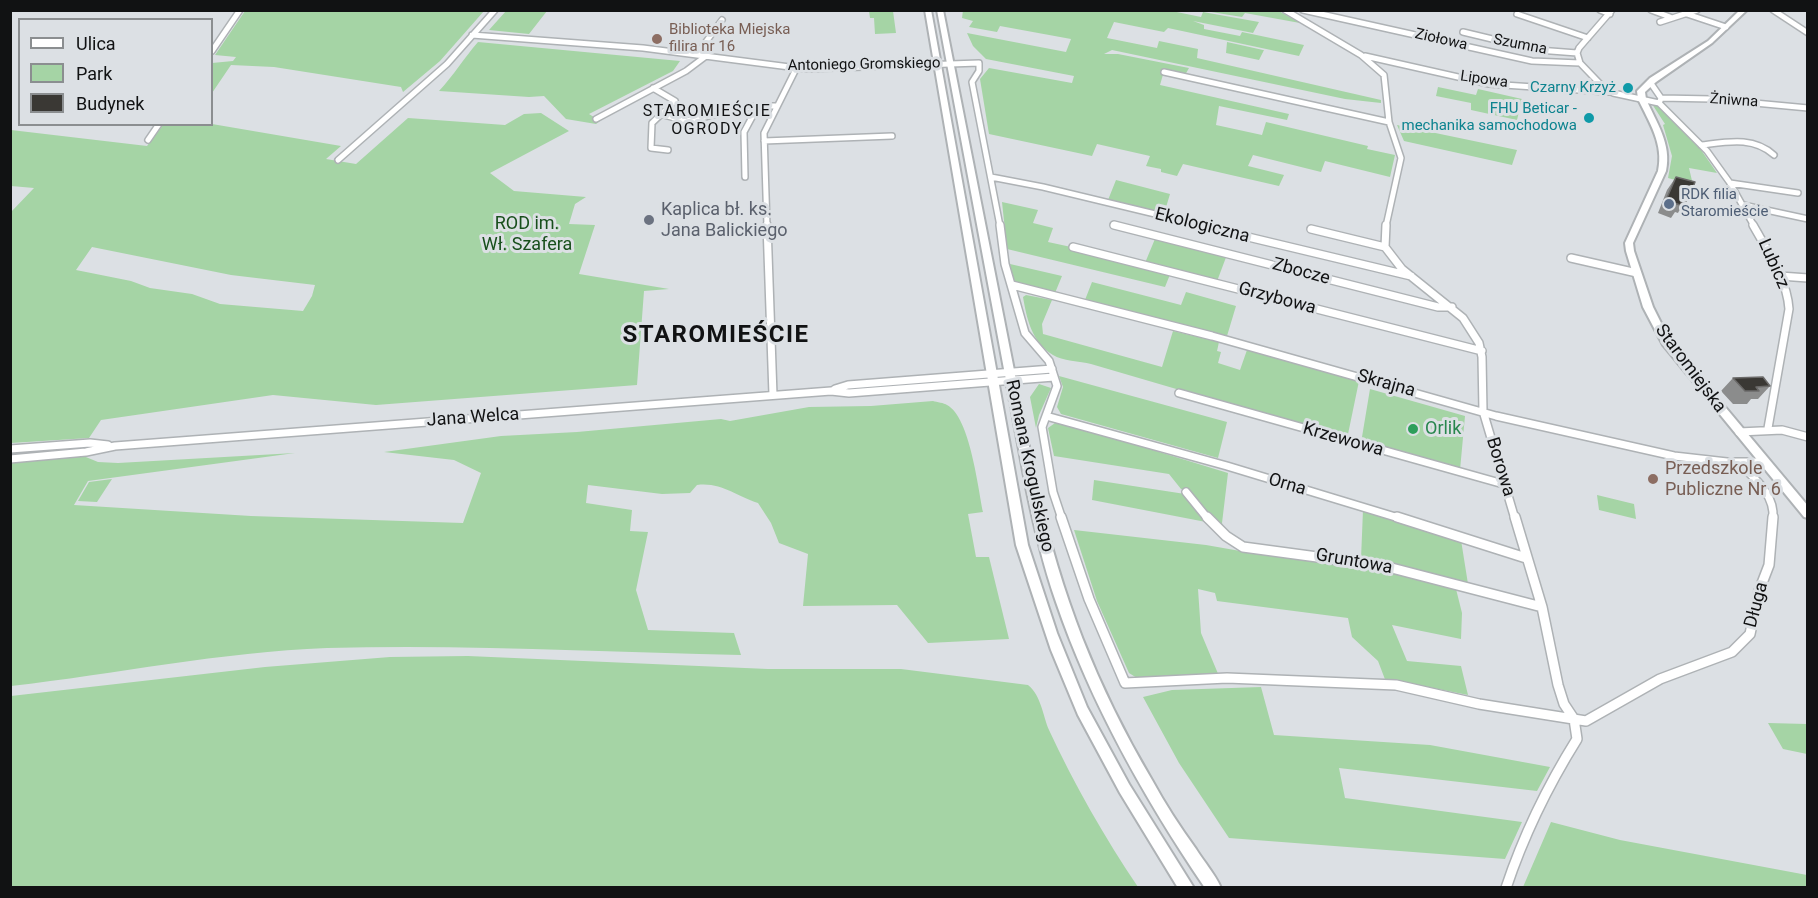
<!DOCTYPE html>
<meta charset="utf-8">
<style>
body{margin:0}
#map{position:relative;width:1818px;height:898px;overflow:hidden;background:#dce0e4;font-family:Roboto,sans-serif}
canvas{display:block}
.frame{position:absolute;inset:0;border:12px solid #111213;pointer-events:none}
.legend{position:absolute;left:18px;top:18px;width:195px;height:108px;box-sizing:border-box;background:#dce0e4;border:2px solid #8b8e90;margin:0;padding:8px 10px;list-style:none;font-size:18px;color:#111213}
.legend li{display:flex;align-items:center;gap:12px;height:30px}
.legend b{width:30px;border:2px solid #8b8e90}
</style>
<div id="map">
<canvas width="1818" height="898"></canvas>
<div class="frame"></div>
<ul class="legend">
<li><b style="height:8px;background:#fff"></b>Ulica</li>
<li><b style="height:16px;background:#a5d4a5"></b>Park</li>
<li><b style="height:16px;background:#3a3834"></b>Budynek</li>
</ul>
</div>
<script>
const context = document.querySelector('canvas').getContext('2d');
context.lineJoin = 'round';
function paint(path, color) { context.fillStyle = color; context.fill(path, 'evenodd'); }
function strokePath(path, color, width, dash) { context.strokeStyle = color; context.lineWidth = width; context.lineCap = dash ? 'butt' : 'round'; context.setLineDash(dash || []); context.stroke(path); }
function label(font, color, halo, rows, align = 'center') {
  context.font = font + ' Roboto,sans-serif'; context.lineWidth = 6; context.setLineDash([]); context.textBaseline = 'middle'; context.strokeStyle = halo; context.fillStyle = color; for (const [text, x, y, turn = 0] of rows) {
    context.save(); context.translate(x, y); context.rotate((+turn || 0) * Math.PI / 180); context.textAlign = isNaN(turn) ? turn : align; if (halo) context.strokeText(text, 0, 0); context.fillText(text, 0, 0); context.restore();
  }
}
const green = new Path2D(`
 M963 10H1167L1201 17 1203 12 1259 22 1253 33 1193 21 1204 25V29L1240 36 1242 32 1304 45 1299 56 1168 28 1164 32 1114 22 1107 38 1157 48 1159 41 1198 49 1197 58 1381 100V103L1345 99 1112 50 1104 54H1118L1189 68 1185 75 1164 71 1160 85 1289 114 1287 120 1219 106 1216 125 1262 135 1266 122 1368 146 1367 149 1395 155 1390 177 1325 161 1321 172 1253 155 1248 166 1284 175 1279 186 1183 164 1177 176 1161 172V169L1146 166 1150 156 1097 144 1092 156 989 134 980 79 989 68 1072 83 1074 76 986 59 973 46 967 33 1066 52 1071 39 1000 26 997 32 969 27 973 21 962 18Z
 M245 11V10L484 11 440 61 403 92 401 87 274 67 231 65 212 93V63L233 61 236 57 215 55Z
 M506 11V10L547 11 529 34 489 30Z
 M869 11H893L896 33 875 34 874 18H870Z
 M1205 11H1279L1300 23 1245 13 1242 17Z
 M478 42 680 61 673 71 589 114 600 121 596 124 566 119 544 96 529 97 439 91C454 75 464 58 478 42Z
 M1227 42 1263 50H1264L1259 60 1226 53Z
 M1438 87 1476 95 1478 89 1522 99 1517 120 1471 110V103L1436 96Z
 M1652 104 1659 106 1699 147 1717 173 1689 168 1693 185 1668 178 1672 156 1663 125 1665 124Z
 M541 113 569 131 490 173 514 191 586 197 575 204 569 224 595 225 579 274 669 289 644 291 637 385 376 405 273 395 101 420 89 438 11 443V212L34 188 11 186V130L147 146 163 125 212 124 341 146 326 159 356 164 408 118 505 125 524 114ZM92 247 231 275 315 285 312 296 303 311 220 304 192 294 150 288 131 281 76 270Z
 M1397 125 1517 150 1512 165 1404 141Z
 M1116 180 1170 194 1164 214 1108 200Z
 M1002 202 1038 210 1033 223 1053 228 1048 242 1145 263 1157 234 1228 252 1216 284 1171 272 1165 287 1007 249Z
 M1010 264 1062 276 1055 293 1017 283 1013 280Z
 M1092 282 1181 305 1186 292 1236 306 1227 336 1085 300Z
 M1026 295 1052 300 1042 324 1043 334 1162 367 1173 331 1219 342 1217 351 1221 352 1218 363 1240 370 1247 350 1359 381 1347 439 1091 364C1080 361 1062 361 1053 355 1032 342 1027 320 1023 297Z
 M1059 376 1227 422 1218 458 1061 414 1057 407 1063 387Z
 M1039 384 1051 388 1039 415 1036 428 1030 397Z
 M1370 389 1465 416 1460 470 1361 443Z
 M933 401C937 402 944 403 947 405 970 417 978 488 983 512L968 514 976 557H989L1009 639 928 643 897 605 803 606 808 554 779 543 771 523 758 503C735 496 722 482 697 485L690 493 662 494 588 485 586 503 632 510 630 531 648 532 636 590 648 630 734 633 741 655C603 652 465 644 327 648 221 652 116 674 11 686V463L81 455 98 462 118 463 295 453 88 481 74 505 251 516 463 523 481 473 454 460 384 452 501 436 577 432 721 419 730 421 809 407 871 406Z
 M1055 423 1084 429 1228 473 1222 523 1225 532 1189 490 1181 489 1169 474 1054 456 1048 428Z
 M112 479 97 502 78 501 89 482Z
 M1094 480 1185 494 1206 522 1092 500Z
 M1597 495 1634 504 1636 519 1599 510Z
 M1363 510 1461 540 1468 584 1361 559Z
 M1074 530 1206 545 1263 555 1362 565 1455 585 1462 613 1461 639 1392 625 1407 661 1461 666 1468 695 1413 684 1386 682 1378 661 1352 637 1348 618 1217 601 1215 593 1198 589 1201 633 1219 676 1137 678 1129 673 1097 601Z
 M468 656 768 669H901L1028 685C1041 695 1043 716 1049 730 1074 784 1105 838 1138 887H11V696L265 667 390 657Z
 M1261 687 1274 735 1430 745 1550 767 1537 791 1339 768 1345 798 1522 822 1505 859 1229 838 1179 763 1143 697 1172 690Z
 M1768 723 1807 724V754L1783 749Z
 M1551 822 1620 840 1807 875V887H1523Z`);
const streetFar2 = new Path2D(`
 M1285 10 1361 55 1384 75 1389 122 1401 158 1386 226
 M1303 10 1532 61 1580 63
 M1600 10 1610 14
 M1612 10 1579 48 1577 53 1580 63 1605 89 1613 93 1659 103 1707 151 1730 183 1754 226
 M1651 10 1670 17
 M1773 10 1808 33
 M1517 14 1588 38
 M1687 14 1726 27
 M1660 22 1697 10
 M1463 32 1538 50 1577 53
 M472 35 643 48 805 69 979 63V71L972 82 1000 226
 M212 51 240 10
 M697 54 722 20
 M1365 56 1489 84 1609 92
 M1164 72 1389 122
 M1650 82 1661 98 1660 101
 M653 88 675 101 652 123 651 148 668 150
 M1661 98 1712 99 1808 108
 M660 114 686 121 756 106H777
 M596 119 686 71 706 56
 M148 140 159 124
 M764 141 892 136
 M1701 145C1727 142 1753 136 1774 155
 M338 160 447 64 495 10
 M745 177 744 132 758 106
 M991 177 1043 187 1205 226
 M1730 183 1798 193
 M1743 205 1808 219
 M1114 225 1118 226
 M767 226 764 133 796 69`);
const streetFar1 = new Path2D(`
 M767 225 773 395
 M1000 225 1005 264 1025 333 1049 361 1057 386 1042 427 1053 492 1062 519
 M1114 225 1438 307H1452
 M1198 225 1411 276
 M1386 225 1385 247 1402 269 1463 318 1479 343 1482 357 1483 411 1515 519
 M1753 225C1767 250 1787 279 1789 309L1768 428
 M1311 229 1385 247
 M1073 247 1482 351
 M1571 258 1637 273
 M1780 276 1808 278
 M1012 285 1212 336 1496 416 1674 456 1727 462H1764
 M835 389 848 385 1052 369
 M1179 393 1507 485
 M1046 416 1227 466 1402 519
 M1739 432 1782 430 1808 437
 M10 449 90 443 108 445
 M10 459 86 452 115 446 831 391 849 393 1054 377
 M1739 463C1755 479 1775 494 1773 519
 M1186 492 1208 519`);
const street = new Path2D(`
 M1061 517 1089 599 1125 683 1227 678 1396 685 1479 704 1586 721 1660 679 1732 652 1750 634 1759 591 1769 565 1773 517
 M1207 517 1226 536 1243 547 1384 566 1542 607
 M1397 517 1526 558
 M1506 888C1524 834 1547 787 1577 739L1574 719 1564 704 1558 685 1542 607 1515 517`);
const secondary = new Path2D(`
 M925 10H931L1028 545 1057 633 1087 707 1129 784 1194 888H1178L1120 793 1078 715 1051 650 1016 545Z
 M937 10H943L1037 487C1061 595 1096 685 1152 780 1165 804 1180 827 1196 849 1204 862 1215 874 1221 888H1205C1144 798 1091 704 1056 602 1043 565 1034 526 1026 487Z
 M1740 10H1747L1712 43 1656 82 1645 92 1646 99C1656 122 1672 144 1666 171L1633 243 1634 251 1653 307 1670 341 1808 506V518L1804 517 1663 345 1643 307 1626 251 1625 243 1658 171C1664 144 1649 122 1638 99L1637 91 1650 78 1708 41Z`);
const wall = new Path2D(`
 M1676 177 1688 200 1678 213 1675 212 1671 218 1658 213 1667 190Z
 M1733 378 1770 386 1758 399H1751L1747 404H1733L1721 391Z`);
const building = new Path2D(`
 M1676 177 1695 182 1688 200 1683 199 1680 205 1666 200Z
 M1763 377 1770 386 1756 387 1759 391H1745L1733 378Z`);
const markers = [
 [657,39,6,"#8d6e63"],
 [1628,88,6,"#0f9aa8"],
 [1589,118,6,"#0f9aa8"],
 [1669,204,6,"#5c6f8a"],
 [649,220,6,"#6b7280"],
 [1413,429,6,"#2e9e5b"],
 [1653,479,6,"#8d6e63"]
];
const farEducationnames = [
 ["Biblioteka Miejska",669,30],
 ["filira nr 16",669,47]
];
const farStreetnames = [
 ["Ziołowa",1441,40,13],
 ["Szumna",1520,45,11],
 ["Antoniego Gromskiego",864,65,-1],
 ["Lipowa",1484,80,8],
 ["Żniwna",1734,101,4]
];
const farCulturenames = [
 ["Czarny Krzyż",1616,88],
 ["FHU Beticar -",1577,109],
 ["mechanika samochodowa",1577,126]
];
const farServicenames = [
 ["RDK filia",1681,195],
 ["Staromieście",1681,212]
];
const farNeighbourhoodnames = [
 ["STAROMIEŚCIE",707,112],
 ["OGRODY",707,130]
];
const worshipNames = [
 ["Kaplica bł. ks.",661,210],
 ["Jana Balickiego",661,231]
];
const parkNames = [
 ["ROD im.",527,224],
 ["Wł. Szafera",527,245]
];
const streetNames = [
 ["Ekologiczna",1202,226,14],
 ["Lubicz",1773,264,66],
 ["Zbocze",1301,272,15],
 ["Grzybowa",1277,299,15],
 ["Staromiejska",1690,369,53],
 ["Skrajna",1386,384,16],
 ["Jana Welca",473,418,-4],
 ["Krzewowa",1343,440,16],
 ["Romana Krogulskiego",1029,466,78],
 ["Borowa",1500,467,73],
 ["Orna",1287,485,16],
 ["Gruntowa",1354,562,10],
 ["Długa",1757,605,-75]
];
const leisureNames = [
 ["Orlik",1425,429]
];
const educationNames = [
 ["Przedszkole",1665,469],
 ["Publiczne Nr 6",1665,490]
];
const districtNames = [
 ["STAROMIEŚCIE",716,336]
];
paint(green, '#a5d4a5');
strokePath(streetFar2, '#aeb2b5', 8);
strokePath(streetFar1, '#aeb2b5', 10);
strokePath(street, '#aeb2b5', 12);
strokePath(secondary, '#aeb2b5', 4);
strokePath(streetFar2, '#fff', 5);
strokePath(streetFar1, '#fff', 7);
strokePath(street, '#fff', 9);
paint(secondary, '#fff');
paint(wall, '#8b8c8c');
paint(building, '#3a3834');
strokePath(building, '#6b6a69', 1.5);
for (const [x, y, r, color] of markers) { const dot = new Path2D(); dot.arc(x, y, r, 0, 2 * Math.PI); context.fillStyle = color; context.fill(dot); strokePath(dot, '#dce0e4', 2); }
label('15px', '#785e54', '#dce0e4', farEducationnames, 'left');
label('15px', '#111213', '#dce0e4', farStreetnames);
label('15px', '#0d838f', '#dce0e4', farCulturenames, 'right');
label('15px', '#4e5e75', '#dce0e4', farServicenames, 'left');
context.letterSpacing = '1.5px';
label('16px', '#111213', '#dce0e4', farNeighbourhoodnames);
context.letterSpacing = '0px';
label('18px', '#5b616d', '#dce0e4', worshipNames, 'left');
label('18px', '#184f1c', '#dce0e4', parkNames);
label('18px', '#111213', '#dce0e4', streetNames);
label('18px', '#27864d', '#dce0e4', leisureNames, 'left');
label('18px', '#785e54', '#dce0e4', educationNames, 'left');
context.letterSpacing = '1.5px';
label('bold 24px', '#111213', '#dce0e4', districtNames);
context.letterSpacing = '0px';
</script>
